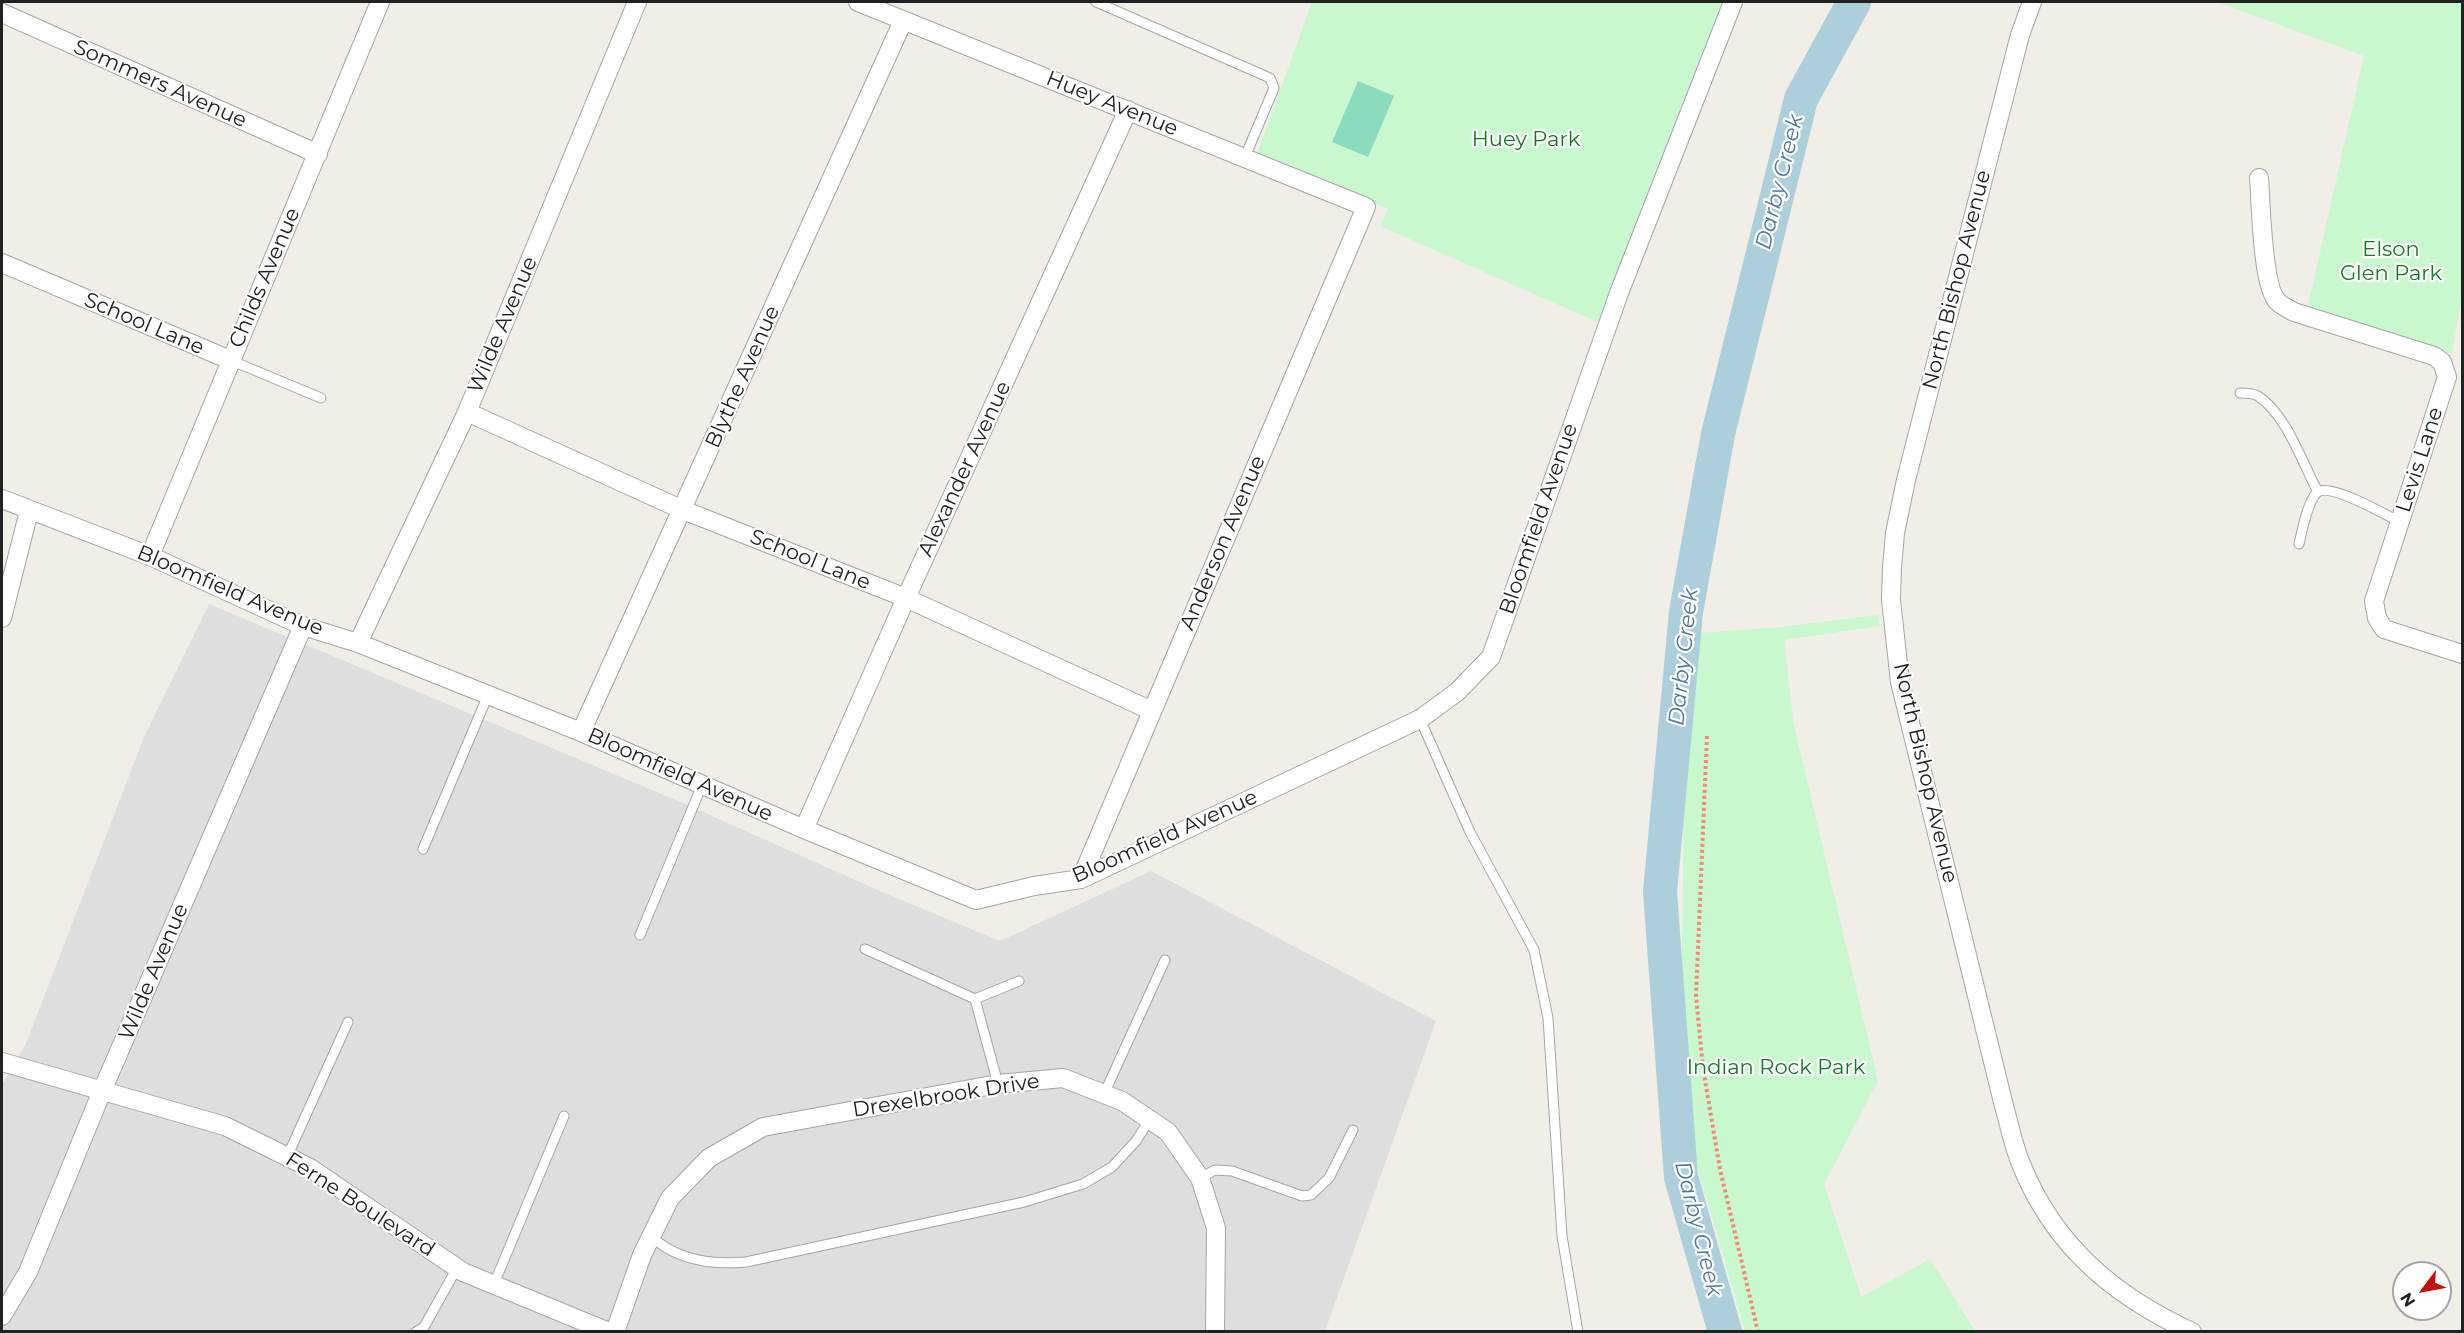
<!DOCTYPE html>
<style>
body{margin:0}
#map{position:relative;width:2464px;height:1333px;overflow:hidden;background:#f1eee8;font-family:Montserrat,sans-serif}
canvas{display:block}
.frame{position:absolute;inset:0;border:3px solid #212121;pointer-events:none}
.north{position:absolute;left:2392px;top:1261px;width:60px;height:60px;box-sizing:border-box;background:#fff;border:2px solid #a6a6a6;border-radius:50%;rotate:238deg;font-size:16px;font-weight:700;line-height:24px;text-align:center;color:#212121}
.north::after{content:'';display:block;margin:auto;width:21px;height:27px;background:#c6120c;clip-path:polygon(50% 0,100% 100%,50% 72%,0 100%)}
</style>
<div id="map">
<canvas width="2464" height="1333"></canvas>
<div class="frame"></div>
<div class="north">N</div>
</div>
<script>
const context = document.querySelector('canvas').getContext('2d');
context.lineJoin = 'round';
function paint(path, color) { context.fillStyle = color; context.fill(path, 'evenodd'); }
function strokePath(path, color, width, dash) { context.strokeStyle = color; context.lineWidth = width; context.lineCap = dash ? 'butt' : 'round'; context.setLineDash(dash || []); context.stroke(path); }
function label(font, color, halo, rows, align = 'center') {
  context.font = font + ' Montserrat,sans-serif'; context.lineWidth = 4.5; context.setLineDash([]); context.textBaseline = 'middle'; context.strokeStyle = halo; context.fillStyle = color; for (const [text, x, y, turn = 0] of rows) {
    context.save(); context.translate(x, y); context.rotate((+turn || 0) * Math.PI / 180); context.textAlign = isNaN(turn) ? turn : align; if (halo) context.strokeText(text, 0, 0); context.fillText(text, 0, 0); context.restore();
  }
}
const residential = new Path2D(`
 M209 604 683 803 880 891 1000 941 1151 871 1436 1021 1325 1331 2 1332V1085L27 1041 144 737Z`);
const park = new Path2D(`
 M1312 2H1726L1604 325 1380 226 1388 209 1257 154Z
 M2217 2H2462V294L2452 354 2306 315 2364 56Z
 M1879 615 1880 626 1784 640 1793 721 1878 1081 1824 1184 1861 1297 1930 1259 1975 1331H1745L1680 1108 1686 634 1782 627Z`);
const pitch = new Path2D(`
 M1358 81 1394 96 1368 157 1332 142Z`);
const river = new Path2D(`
 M1725 1332 1681 1177 1660 892 1686 612 1718 434 1801 99 1854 2`);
const path = new Path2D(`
 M1707 736 1696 996 1703 1068 1720 1169 1758 1332`);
const service = new Path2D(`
 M1096 2 1270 78 1274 88 1245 157
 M230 360 321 398
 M2240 393C2246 393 2253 393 2258 396 2286 414 2302 462 2318 492
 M2299 544C2302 531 2308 499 2318 492 2331 483 2386 515 2400 522
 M1420 719 1470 832 1534 950 1548 1018 1562 1236 1578 1332
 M423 849 488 695
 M640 935 702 785
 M865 949 975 999 998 1084
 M975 999 1019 981
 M1104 1094 1165 960
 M287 1157 348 1022
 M1200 1178 1215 1170 1232 1171 1302 1196 1311 1195 1329 1178 1353 1130
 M651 1236C677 1261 712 1265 746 1262L1024 1202 1083 1184 1112 1167 1136 1141 1150 1119
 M494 1284 564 1116
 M416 1332 424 1327 457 1268`);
const minor = new Path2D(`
 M858 2 1366 207 1081 879
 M2032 2 2020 35 1906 480 1895 533 1892 568 1891 600 1900 682 2003 1102C2009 1123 2013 1145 2021 1164 2054 1246 2114 1296 2192 1332
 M2 13 318 154
 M2259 178C2261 202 2262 288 2278 302 2282 306 2289 309 2294 312L2434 356 2442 362 2447 377 2374 601 2377 618 2384 629 2462 654
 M2 263 230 360
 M467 412 683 510 906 598 1152 711
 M2 499 150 556 303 626 358 643 581 732 804 829 976 900 1034 886 1081 879 1420 719 1457 692 1491 657 1619 293 1733 2
 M150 556 380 2
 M2 618 29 511
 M358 643 467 412 637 2
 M581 732 903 21
 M804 829 906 598 1128 110
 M2 1062 225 1126 310 1168 463 1272 609 1332
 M2 1316 28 1272 102 1091 303 626
 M615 1332 642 1255 670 1198 709 1158 763 1127 998 1084 1063 1078 1122 1101 1168 1132 1200 1178 1216 1228 1215 1332`);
const streetNames = [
 ["Sommers Avenue",160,84,24],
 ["Huey Avenue",1112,104,22],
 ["Childs Avenue",265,278,-67],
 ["North Bishop Avenue",1957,280,-76],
 ["School Lane",144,324,23],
 ["Wilde Avenue",503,325,-67],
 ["Blythe Avenue",743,377,-66],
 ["Levis Lane",2420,460,-72],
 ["Alexander Avenue",965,469,-65],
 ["Bloomfield Avenue",1539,519,-71],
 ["Anderson Avenue",1223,543,-67],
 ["School Lane",810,560,22],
 ["Bloomfield Avenue",230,591,23],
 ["North Bishop Avenue",1925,773,77],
 ["Bloomfield Avenue",680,775,24],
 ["Bloomfield Avenue",1165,837,-24],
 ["Wilde Avenue",154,972,-67],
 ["Drexelbrook Drive",946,1096,-9],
 ["Ferne Boulevard",360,1205,33]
];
const parkNames = [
 ["Huey Park",1526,140],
 ["Elson",2391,250],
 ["Glen Park",2391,274],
 ["Indian Rock Park",1776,1068]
];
const waterNames = [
 ["Darby Creek",1780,182,-76],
 ["Darby Creek",1684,657,-84],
 ["Darby Creek",1698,1229,76]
];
paint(residential, '#dfdede');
paint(park, '#c9f7ce');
paint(pitch, '#8bdbbf');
strokePath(river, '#accfdb', 34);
strokePath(service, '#a5a5a5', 11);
strokePath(minor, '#a5a5a5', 20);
strokePath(path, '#f28978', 4, [3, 3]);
strokePath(service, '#fff', 9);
strokePath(minor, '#fff', 18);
label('21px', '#212121', '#fff', streetNames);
label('21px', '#137b1f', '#fff', parkNames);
label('italic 22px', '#4f77a4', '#fff', waterNames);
</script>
